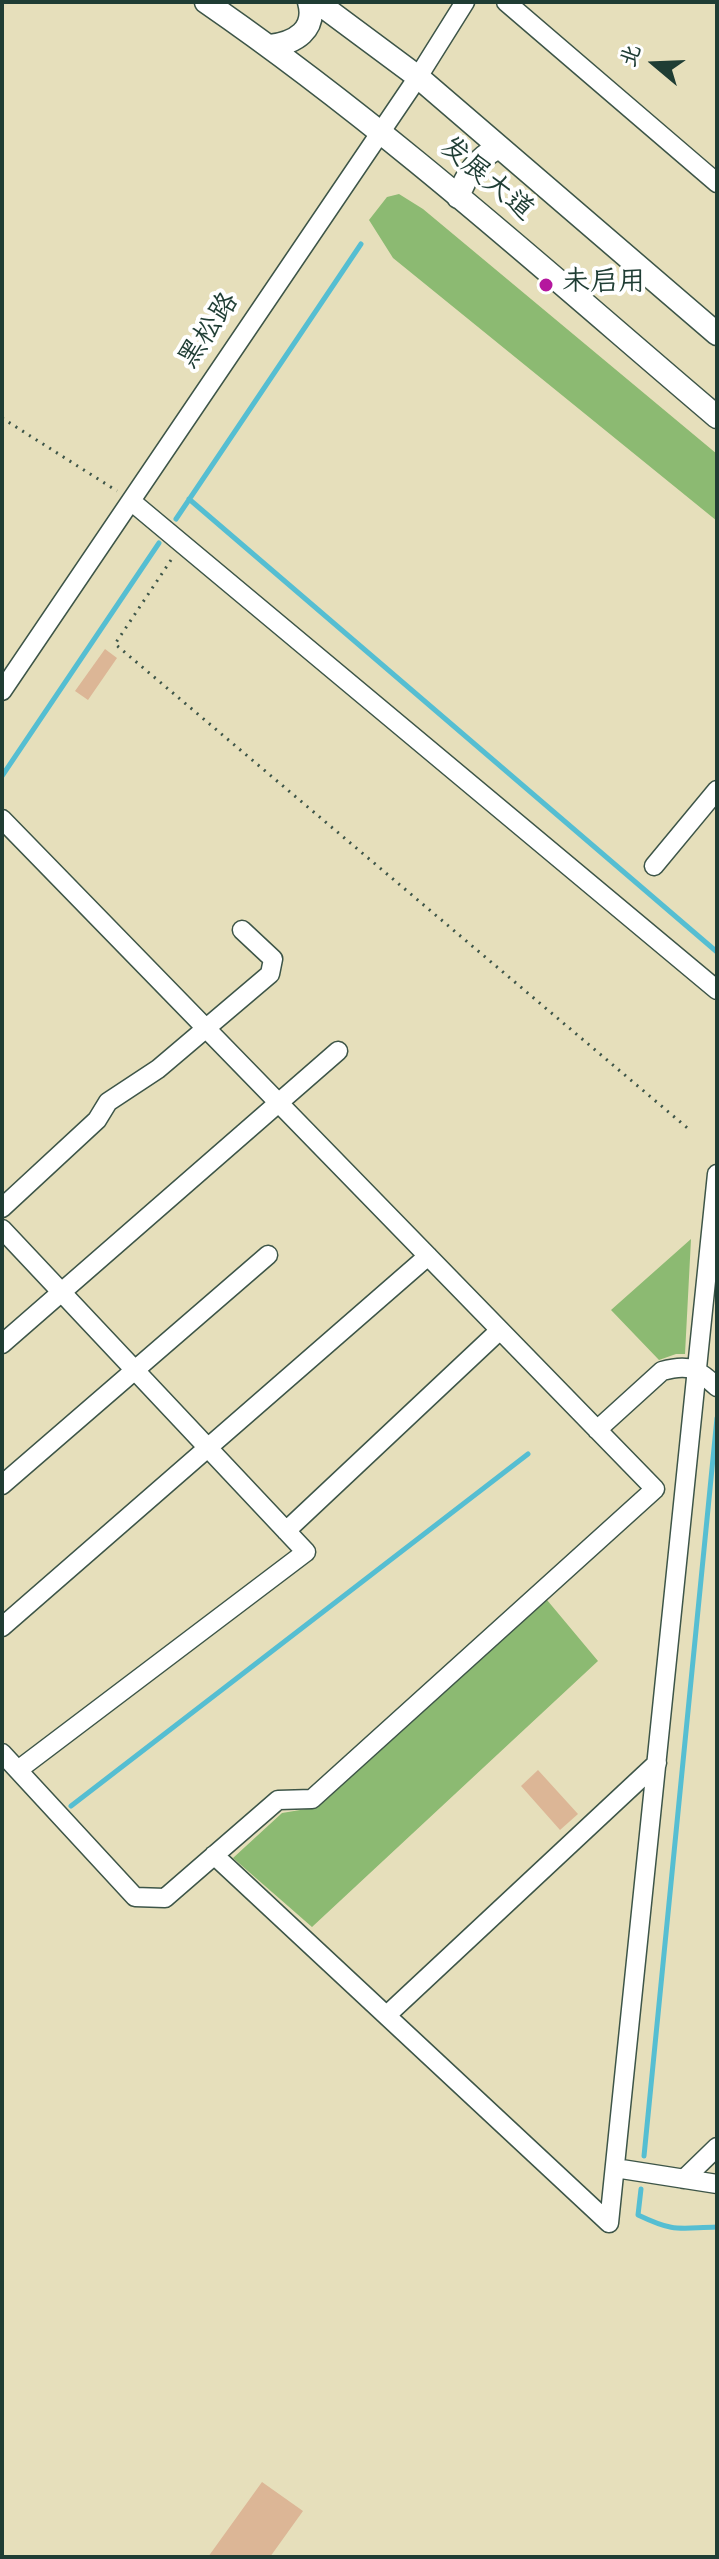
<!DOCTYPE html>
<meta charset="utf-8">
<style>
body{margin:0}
#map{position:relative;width:719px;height:2559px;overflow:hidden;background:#e6dfbb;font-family:Kalam,"LXGW WenKai TC",sans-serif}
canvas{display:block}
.frame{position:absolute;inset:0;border:4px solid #1f3d34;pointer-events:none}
.north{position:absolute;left:615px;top:24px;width:80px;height:80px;-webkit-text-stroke:6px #fff;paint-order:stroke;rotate:289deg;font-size:22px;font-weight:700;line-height:32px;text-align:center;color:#1f3d34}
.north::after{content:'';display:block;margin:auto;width:28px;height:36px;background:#1f3d34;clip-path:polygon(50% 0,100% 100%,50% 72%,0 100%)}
</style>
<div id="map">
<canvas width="719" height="2559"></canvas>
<div class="frame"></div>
<div class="north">北</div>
</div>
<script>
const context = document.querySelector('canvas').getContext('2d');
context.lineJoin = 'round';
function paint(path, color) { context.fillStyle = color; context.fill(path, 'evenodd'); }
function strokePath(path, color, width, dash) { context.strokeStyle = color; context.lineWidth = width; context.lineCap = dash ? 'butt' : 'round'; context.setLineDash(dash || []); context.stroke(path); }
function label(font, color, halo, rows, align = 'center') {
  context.font = font + ' Kalam,"LXGW WenKai TC",sans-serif'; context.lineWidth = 8; context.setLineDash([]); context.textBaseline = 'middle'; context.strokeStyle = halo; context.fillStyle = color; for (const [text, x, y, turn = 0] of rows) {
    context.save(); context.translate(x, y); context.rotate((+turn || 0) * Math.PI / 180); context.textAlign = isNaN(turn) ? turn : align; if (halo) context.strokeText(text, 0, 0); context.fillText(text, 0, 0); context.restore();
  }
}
const forest = new Path2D(`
 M399 194 423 209 717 454V521L393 258 369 220 387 197Z
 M691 1239 685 1354H676L659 1360 611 1310Z
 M547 1600 598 1661 312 1927 233 1858 282 1813 318 1807Z`);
const stream = new Path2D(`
 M189 499 717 952
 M176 519 361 244
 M2 776 159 543
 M71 1806 528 1454
 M644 2156 717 1418
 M641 2189 638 2215C676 2233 678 2228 717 2227`);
const building = new Path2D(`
 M105 649 117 658 88 700 75 691Z
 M538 1770 578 1814 560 1830 521 1786Z
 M262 2482 303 2511 270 2557H208Z`);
const path = new Path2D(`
 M2 418 117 491
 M171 560 115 644 691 1131`);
const minor = new Path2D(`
 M506 2 717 183
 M131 501 717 990
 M2 691 418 77 465 2
 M2 819 655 1489 312 1799 278 1800 165 1898 135 1897 2 1753
 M654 866 717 790
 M2 1208 97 1120 108 1102 158 1069 270 974 273 959 242 930
 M2 1229 306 1552 18 1770
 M2 1344 338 1051
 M597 1430 662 1371C690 1363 697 1369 717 1387
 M2 1485 268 1255
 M286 1531 500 1330
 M2 1627 428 1256
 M214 1855 609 2223
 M387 2015 657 1763
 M615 2168 717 2184
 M684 2179 717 2147
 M609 2223 717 1174`);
const major = new Path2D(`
 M206 2C387 127 550 275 717 417
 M317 2 418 77 717 334
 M270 46C295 43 317 30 309 2
 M458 197C467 174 476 159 499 147`);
const markers = [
 [546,285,8,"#b5179e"]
];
const streetNames = [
 ["发展大道",485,181,40],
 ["黑松路",211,332,-56]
];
const poiNames = [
 ["未启用",562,285]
];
paint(forest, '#8cba72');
strokePath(stream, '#55bed2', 5);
paint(building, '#dcb696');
strokePath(minor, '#3d5548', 21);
strokePath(major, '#3d5548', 25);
strokePath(path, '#3d5548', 3, [2, 6]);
strokePath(minor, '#fff', 18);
strokePath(major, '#fff', 22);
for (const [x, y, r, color] of markers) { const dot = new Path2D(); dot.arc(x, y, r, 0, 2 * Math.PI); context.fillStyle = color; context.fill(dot); strokePath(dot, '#fff', 3); }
label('28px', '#1f3d34', '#fff', streetNames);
label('28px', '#1f3d34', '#fff', poiNames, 'left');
</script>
